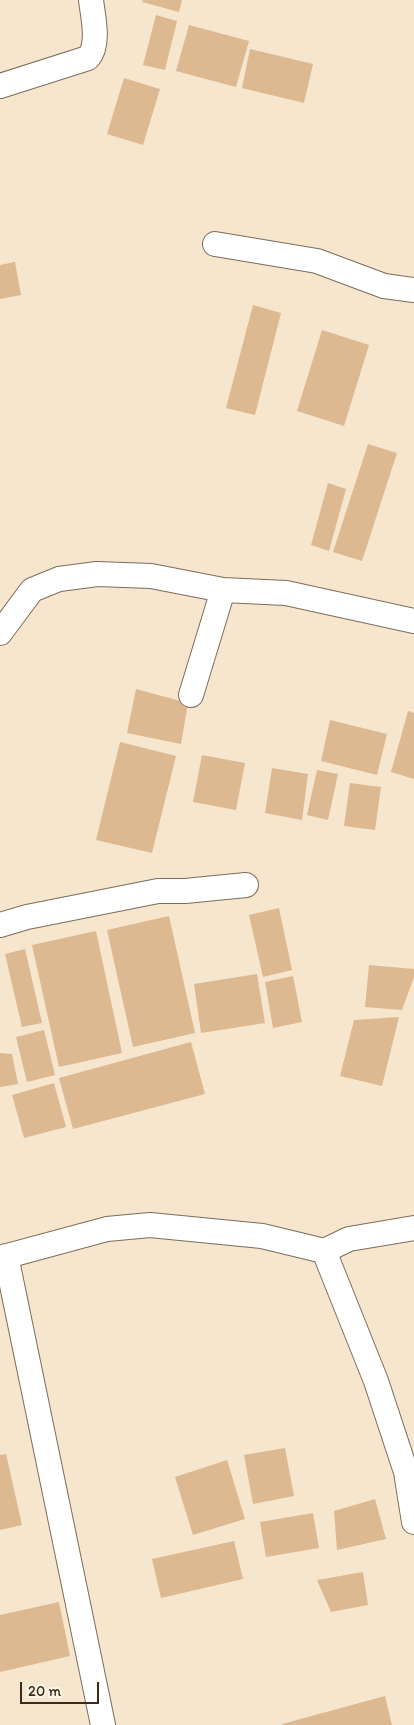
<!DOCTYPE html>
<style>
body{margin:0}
#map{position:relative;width:414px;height:1725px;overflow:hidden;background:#f6e6cd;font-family:Itim,sans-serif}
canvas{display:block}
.scale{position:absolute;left:20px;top:1682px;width:79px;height:22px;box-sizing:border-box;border:2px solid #3b2a1e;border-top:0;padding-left:6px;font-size:15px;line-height:18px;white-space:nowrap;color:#3b2a1e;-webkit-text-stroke:4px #fcf5e5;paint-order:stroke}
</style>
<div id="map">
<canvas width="414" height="1725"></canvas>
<div class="scale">20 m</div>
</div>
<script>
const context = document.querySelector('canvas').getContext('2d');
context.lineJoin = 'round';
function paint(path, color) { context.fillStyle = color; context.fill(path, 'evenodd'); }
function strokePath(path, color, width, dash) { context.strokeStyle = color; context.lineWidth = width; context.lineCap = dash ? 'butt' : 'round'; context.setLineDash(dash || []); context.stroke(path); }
const building = new Path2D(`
 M143 0H182L179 12 142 2Z
 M156 15 177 21 165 70 143 65Z
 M189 25 249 41 236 87 176 71Z
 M250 49 313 64 304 103 242 88Z
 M124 78 160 89 143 145 107 134Z
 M15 262 21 295 0 299V265Z
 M253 305 281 313 255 415 226 408Z
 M322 330 369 345 344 426 297 411Z
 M368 444 397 453 362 561 333 552Z
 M328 483 346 489 329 551 311 545Z
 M136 689 188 703 181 744 127 733Z
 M408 711 414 713V779L391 772Z
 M330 720 387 734 377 775 321 761Z
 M120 742 176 756 152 853 96 840Z
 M202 755 245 763 236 810 193 802Z
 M272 768 308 774 302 820 265 813Z
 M317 770 338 774 328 820 307 815Z
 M350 783 381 787 375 830 344 826Z
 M279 908 292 970 263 977 249 915Z
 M169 916 195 1033 133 1047 107 930Z
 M96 931 122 1053 59 1067 32 945Z
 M25 949 42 1023 22 1027 5 954Z
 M369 965 414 969V977L402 1010 365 1007Z
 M257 974 265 1023 201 1033 194 984Z
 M293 976 302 1022 273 1028 265 982Z
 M399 1017 382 1086 340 1076 354 1020Z
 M44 1030 55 1075 27 1082 16 1037Z
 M191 1042 205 1094 73 1129 59 1078Z
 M0 1053 12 1054 18 1084 0 1087Z
 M54 1083 66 1127 24 1138 12 1095Z
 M285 1448 294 1496 253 1504 244 1455Z
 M6 1454 22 1525 0 1530V1455Z
 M227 1460 245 1519 193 1535 175 1477Z
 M375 1499 386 1539 337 1550 334 1511Z
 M313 1513 319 1548 266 1557 260 1522Z
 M234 1541 243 1579 161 1598 152 1559Z
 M363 1572 368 1605 331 1612 317 1580Z
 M59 1602 70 1656 0 1672V1615Z
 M385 1696 392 1725H282V1724Z`);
const street = new Path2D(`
 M0 86 88 58C100 45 93 17 91 0
 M215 244 317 261 384 286 414 290
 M0 633 32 590 59 579 97 574 151 576 223 590
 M191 695 223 590 286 593 414 621
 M0 925 27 917 158 891H185L246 885
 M324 1251 376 1381 406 1472 414 1522
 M6 1256 103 1725
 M0 1258 107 1229 150 1225 262 1236 324 1251 349 1239 414 1228`);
paint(building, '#dcb991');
strokePath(street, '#7c6c5b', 26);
strokePath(street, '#fff', 24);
</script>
